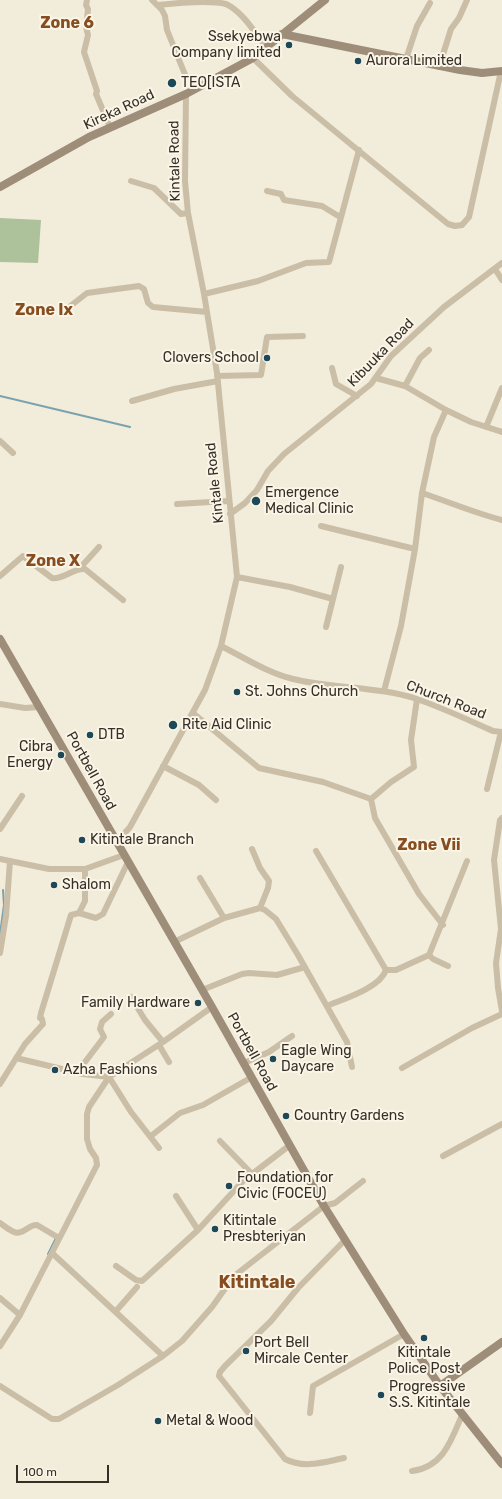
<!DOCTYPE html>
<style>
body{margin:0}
#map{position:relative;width:502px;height:1499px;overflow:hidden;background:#f2ecdb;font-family:Rubik,sans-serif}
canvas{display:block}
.scale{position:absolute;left:16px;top:1465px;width:93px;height:18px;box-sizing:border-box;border:2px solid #362f27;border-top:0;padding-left:5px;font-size:12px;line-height:14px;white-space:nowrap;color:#362f27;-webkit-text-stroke:3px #faf5e7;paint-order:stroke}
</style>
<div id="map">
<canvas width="502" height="1499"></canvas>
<div class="scale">100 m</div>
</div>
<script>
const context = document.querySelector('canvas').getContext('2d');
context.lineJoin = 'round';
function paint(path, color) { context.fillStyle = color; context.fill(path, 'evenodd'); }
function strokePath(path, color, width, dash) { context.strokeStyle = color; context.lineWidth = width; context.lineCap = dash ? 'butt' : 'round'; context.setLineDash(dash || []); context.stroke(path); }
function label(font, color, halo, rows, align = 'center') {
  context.font = font + ' Rubik,sans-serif'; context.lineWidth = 4; context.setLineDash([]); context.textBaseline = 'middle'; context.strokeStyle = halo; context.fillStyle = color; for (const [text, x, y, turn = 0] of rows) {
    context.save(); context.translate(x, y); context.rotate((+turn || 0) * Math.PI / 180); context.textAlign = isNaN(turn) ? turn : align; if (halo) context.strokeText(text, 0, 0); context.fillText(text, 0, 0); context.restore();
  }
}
const green = new Path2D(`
 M0 218 41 220 38 263 0 262Z`);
const stream = new Path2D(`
 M0 396 130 427
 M0 934 4 905 3 890
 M48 1254 56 1238`);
const street = new Path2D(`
 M87 0 86 5 88 9 86 27 88 35 84 52 97 91 96 94 110 127
 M152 0 162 10 165 16 167 30 186 77
 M158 5C176 3 210 0 226 4 243 12 255 33 266 47
 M253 58 292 96 448 224 455 226 462 225 469 217 501 71
 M406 59 417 26 430 3
 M439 67 451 29 459 18 467 0
 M131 181 154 188 181 214 188 213
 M267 191 281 194 284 200 322 206 340 217
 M495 269 502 280
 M204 294 258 281 306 263 329 262 359 150
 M64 311 87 293 139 286 144 289 148 303 153 307 207 312
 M332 368 336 384 357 396
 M217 376 261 375 267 337 303 336
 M376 378 405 386 446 410 471 422 502 432
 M405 386 420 358 429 350
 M132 401 174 389 218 381
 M486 427 502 388
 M0 441 13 453
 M422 493C449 502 475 513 502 520
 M177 504 228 501
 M230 514 245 503 257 490 268 471 284 454 371 384 391 356 444 307 502 263
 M321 526 415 549
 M80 568 99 547
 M0 576 23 556 52 578C63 580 73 568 85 569L123 600
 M237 577 290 587 333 599
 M326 627 341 567
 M221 646C245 658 268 673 293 679 334 689 377 686 417 699 443 708 468 720 493 731L502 732
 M384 691 401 626 415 549 422 493 434 437 446 410
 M0 704 25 708 39 707
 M193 713 259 768 323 782 371 799 375 818 379 825 419 894 443 925
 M163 766 199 785 216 800
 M487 789 501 732
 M371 799 391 782 414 767 411 740 417 699
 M502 818 500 820 494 860 501 929 496 963 498 988 502 1011
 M0 829 22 796
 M116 843 130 827 205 690 221 646 237 577 217 373 204 294 188 213 185 181 186 94
 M316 851 386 970C380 988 343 999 327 1006
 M0 859 49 869H85L124 855
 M200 878 224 918
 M260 908 265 910 276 919 298 955 347 1042 352 1067
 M79 913 85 901V869
 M174 942 224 918 260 908 268 888 269 881 260 868 252 849
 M0 953 6 916 10 861
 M429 955 433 959 448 966
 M386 970H396L429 955 467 861
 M202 990 242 974 249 973 277 975 305 967
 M131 997 145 1020 163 1042
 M159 1045 169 1062
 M16 1058 83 1074 109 1077 131 1112 159 1148
 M244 1063 269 1052 292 1036
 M402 1068 472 1028 502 1014
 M83 1074 82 1066 104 1037 100 1029 102 1022 111 1014
 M0 1084 25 1044 43 1024 42 1019 40 1018 41 1013 71 915 79 913 96 918 103 914 128 862
 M151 1136 180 1113 203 1105 252 1077
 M220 1141 252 1174
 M443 1156 502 1124
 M176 1196 198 1230
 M0 1223C4 1226 9 1230 14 1232 22 1236 29 1224 37 1225L59 1238
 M52 1253 163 1356
 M116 1266 136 1280 142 1281 198 1230 243 1181 290 1145
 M0 1298 20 1315
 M116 1311 137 1287
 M0 1346 20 1315 97 1165 96 1158 90 1149 87 1139V1114L89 1107 109 1077 163 1042 212 1007
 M0 1386 52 1419H59L118 1385 163 1356 182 1341 212 1307 234 1276 324 1206 335 1203 363 1181
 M310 1413 313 1386 404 1334
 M344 1458C324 1462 304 1469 285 1459L219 1376 220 1372 225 1366 271 1321 298 1288 345 1240
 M412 1471C443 1467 451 1441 462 1415`);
const secondary = new Path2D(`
 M282 34 460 70 482 73 502 71
 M0 187 89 137 186 94 253 58 325 0
 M0 639 212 1007 324 1206 404 1334 440 1386 502 1464
 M440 1386 502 1342`);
const markers = [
 [289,45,4,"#1c4858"],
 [358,61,4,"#1c4858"],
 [172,83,5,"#1c4858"],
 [267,358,4,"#1c4858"],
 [256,501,5,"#1c4858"],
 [237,692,4,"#1c4858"],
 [173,725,5,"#1c4858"],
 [90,735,4,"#1c4858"],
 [61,755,4,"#1c4858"],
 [82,840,4,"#1c4858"],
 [54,885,4,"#1c4858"],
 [198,1003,4,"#1c4858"],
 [273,1059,4,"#1c4858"],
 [55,1070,4,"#1c4858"],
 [286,1116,4,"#1c4858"],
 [229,1186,4,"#1c4858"],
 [215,1229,4,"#1c4858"],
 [424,1338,4,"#1c4858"],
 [246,1351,4,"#1c4858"],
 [381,1395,4,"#1c4858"],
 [158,1421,4,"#1c4858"]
];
const poiNames = [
 ["Ssekyebwa",281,37,"right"],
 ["Company limited",281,53,"right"],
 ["Aurora Limited",366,61],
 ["TEO[ISTA",181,83],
 ["Clovers School",259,358,"right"],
 ["Emergence",265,493],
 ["Medical Clinic",265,509],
 ["St. Johns Church",245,692],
 ["Rite Aid Clinic",182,725],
 ["DTB",98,735],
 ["Cibra",53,747,"right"],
 ["Energy",53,763,"right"],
 ["Kitintale Branch",90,840],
 ["Shalom",62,885],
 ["Family Hardware",190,1003,"right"],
 ["Eagle Wing",281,1051],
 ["Daycare",281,1067],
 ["Azha Fashions",63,1070],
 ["Country Gardens",294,1116],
 ["Foundation for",237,1178],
 ["Civic (FOCEU)",237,1194],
 ["Kitintale",223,1221],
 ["Presbteriyan",223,1237],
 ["Port Bell",254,1343],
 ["Mircale Center",254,1359],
 ["Kitintale",424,1353,"center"],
 ["Police Post",424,1369,"center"],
 ["Progressive",389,1387],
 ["S.S. Kitintale",389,1403],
 ["Metal & Wood",166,1421]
];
const streetNames = [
 ["Kireka Road",119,110,-25],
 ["Kintale Road",175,161,-91],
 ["Kibuuka Road",381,353,-46],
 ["Kintale Road",215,483,-96],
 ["Church Road",446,700,21],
 ["Portbell Road",91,771,61],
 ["Portbell Road",252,1052,61]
];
const quarterNames = [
 ["Zone 6",67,23],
 ["Zone Ix",44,310],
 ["Zone X",53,561],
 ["Zone Vii",429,845]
];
const districtNames = [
 ["Kitintale",257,1283]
];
paint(green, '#adc19b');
strokePath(stream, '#79a2af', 2);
strokePath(street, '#cabea7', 6);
strokePath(secondary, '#9e8d78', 8);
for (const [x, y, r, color] of markers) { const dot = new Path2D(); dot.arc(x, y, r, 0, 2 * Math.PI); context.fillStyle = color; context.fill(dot); strokePath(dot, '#faf5e7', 1.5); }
label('14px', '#362f27', '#faf5e7', poiNames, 'left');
label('14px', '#362f27', '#faf5e7', streetNames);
label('bold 16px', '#864d20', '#faf5e7', quarterNames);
label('bold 18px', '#864d20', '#faf5e7', districtNames);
</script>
